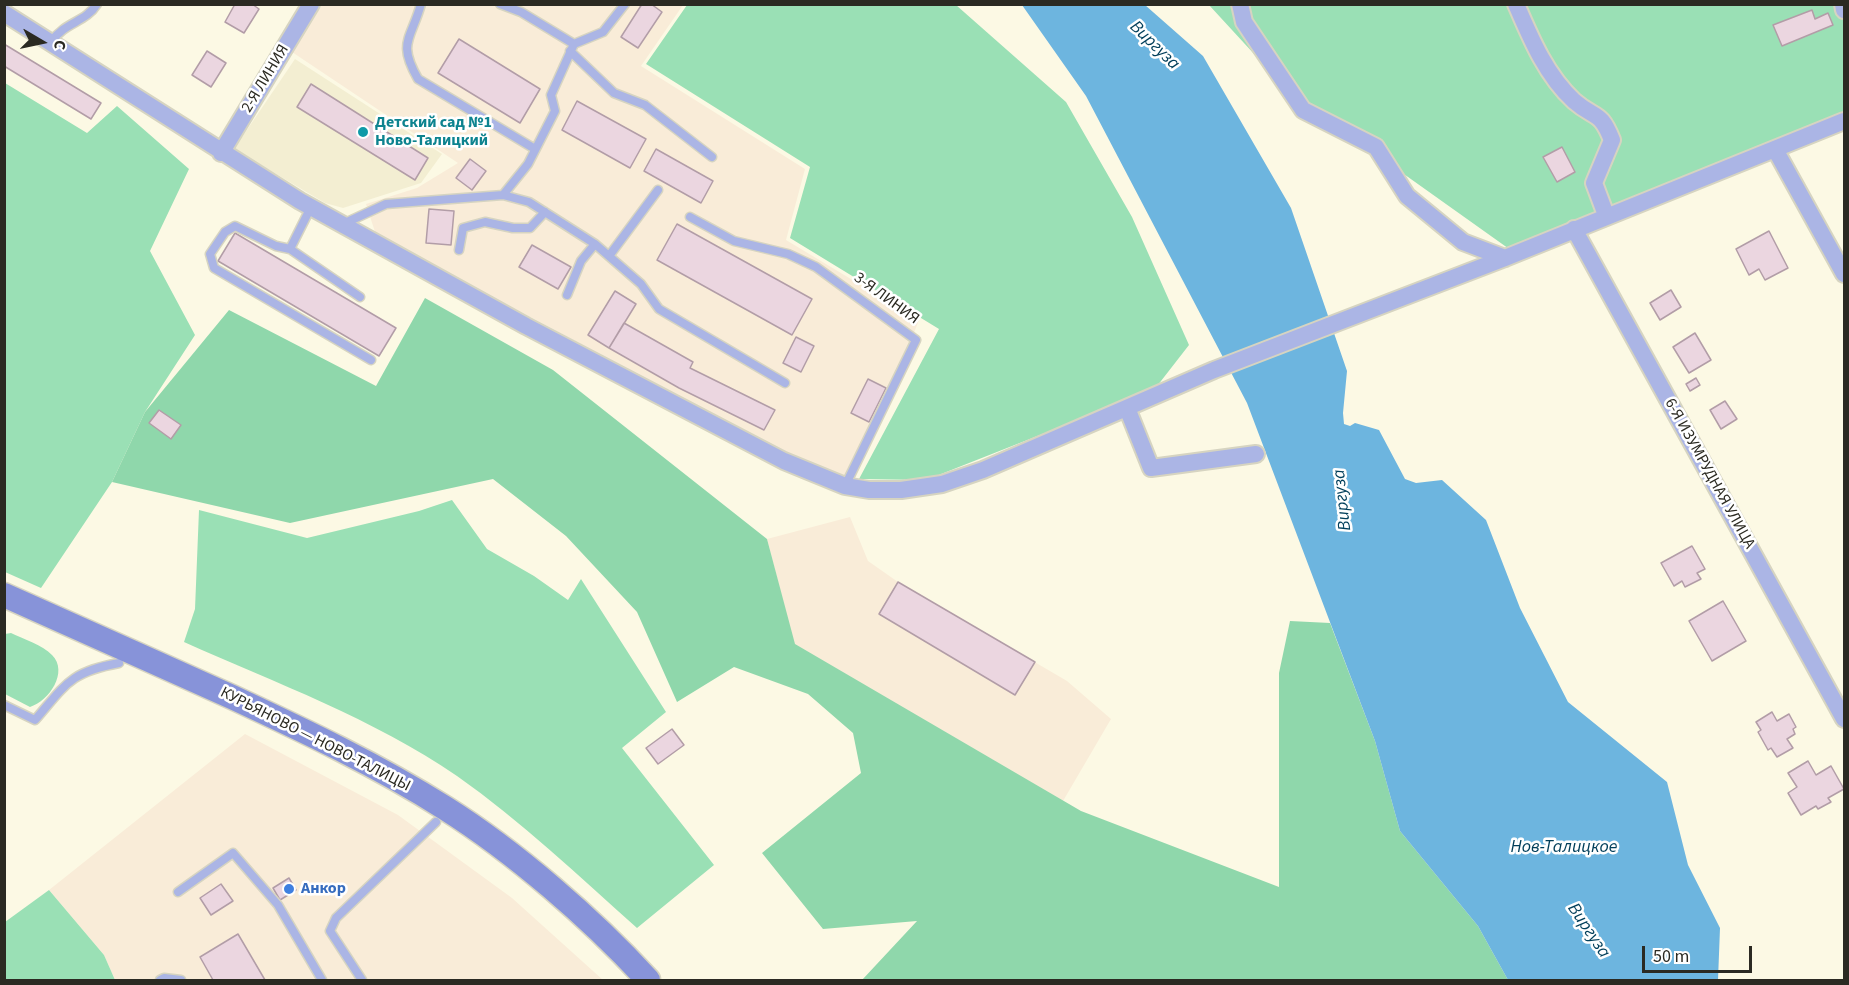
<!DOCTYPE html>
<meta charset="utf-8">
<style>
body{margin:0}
#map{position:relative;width:1849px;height:985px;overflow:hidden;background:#fcf9e4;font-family:"Source Sans 3",sans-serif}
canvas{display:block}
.frame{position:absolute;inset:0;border:6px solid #2b2a22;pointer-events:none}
.north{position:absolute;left:12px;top:12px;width:60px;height:60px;-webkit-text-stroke:4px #fff;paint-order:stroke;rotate:99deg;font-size:16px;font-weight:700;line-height:24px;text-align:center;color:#2b2a22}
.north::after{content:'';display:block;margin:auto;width:21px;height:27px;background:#2b2a22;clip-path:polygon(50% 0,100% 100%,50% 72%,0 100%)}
.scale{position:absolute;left:1642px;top:946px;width:110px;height:27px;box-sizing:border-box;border:3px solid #2b2a22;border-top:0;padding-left:8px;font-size:18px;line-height:21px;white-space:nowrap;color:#2b2a22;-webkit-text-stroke:4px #fff;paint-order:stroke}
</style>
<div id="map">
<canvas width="1849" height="985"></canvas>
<div class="frame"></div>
<div class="north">С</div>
<div class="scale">50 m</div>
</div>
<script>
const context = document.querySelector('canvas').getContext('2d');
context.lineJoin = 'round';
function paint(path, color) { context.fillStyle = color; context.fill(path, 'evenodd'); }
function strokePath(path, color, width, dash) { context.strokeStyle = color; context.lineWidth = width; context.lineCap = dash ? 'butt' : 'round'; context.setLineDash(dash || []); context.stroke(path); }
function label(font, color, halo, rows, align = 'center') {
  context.font = font + ' "Source Sans 3",sans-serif'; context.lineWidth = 5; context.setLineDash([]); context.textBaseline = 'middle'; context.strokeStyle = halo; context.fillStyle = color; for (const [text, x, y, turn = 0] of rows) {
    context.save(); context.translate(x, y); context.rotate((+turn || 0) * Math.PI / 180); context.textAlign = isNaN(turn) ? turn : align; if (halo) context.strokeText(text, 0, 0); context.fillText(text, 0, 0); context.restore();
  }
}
const built = new Path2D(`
 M295 59 442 154 421 183 343 208 325 203 234 149Z`);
const industrial = new Path2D(`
 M322 5H683L641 66 805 169 786 240 919 320 906 353 844 484 376 235 366 204 417 188 458 163 292 52Z
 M850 517 868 561 898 582 1067 681 1111 719 1063 801 794 644 767 539Z
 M245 734 398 815 512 898 603 980H115L104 955 49 890Z`);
const green = new Path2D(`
 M687 5H956L1066 102 1132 217 1189 345 1154 390 926 480 859 479 939 329 790 238 810 167 646 64Z
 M1209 5H1844V114L1512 251 1290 93Z
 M5 83 87 133 117 106 189 169 150 251 195 335 145 412 112 482 41 588 5 572Z
 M452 500 487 549 534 576 568 600 581 579 666 712 622 748 714 865 637 928C579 876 521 821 457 776 374 719 276 683 184 642L195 609 199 510 307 538 419 511Z
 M11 633C23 639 43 645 52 655 69 672 49 701 30 707L5 694V634Z
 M49 890 104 955 115 980H5V922Z`);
const forest = new Path2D(`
 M425 298 553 370 767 539 795 644 1081 811 1279 887V673L1290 621 1330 623 1375 741 1400 831 1478 926 1508 980H862L917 921 823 929 762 853 861 773 853 733 808 694 734 667 677 702 637 612 566 536 493 479 290 523 112 482 145 412 229 310 376 386Z`);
const water = new Path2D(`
 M1022 5H1145L1203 56 1291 208 1347 371 1343 413 1344 424 1350 426 1355 423 1379 430 1405 479 1416 483 1442 480 1486 520 1520 608 1568 702 1667 782 1688 865 1720 928 1718 980H1508L1478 926 1400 831 1375 741 1247 403 1086 96Z`);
const building = new Path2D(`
 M235 4H252L259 9 244 33 225 22Z
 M642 4H651L662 12 638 48 621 37Z
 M1812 10 1815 19 1828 13 1833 25 1782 46 1773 25Z
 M459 39 540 89 520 123 438 73Z
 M4 44 101 103 91 119 4 66Z
 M207 51 226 63 211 87 192 75Z
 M311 84 428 158 415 180 297 107Z
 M577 101 646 139 630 168 562 130Z
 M1562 147 1575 172 1557 182 1543 157Z
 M656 149 713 181 701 203 644 171Z
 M470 159 486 171 472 190 456 178Z
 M429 209 454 211 451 245 426 243Z
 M677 224 812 299 792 335 657 260Z
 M1769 231 1788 268 1765 280 1759 269 1749 275 1736 249Z
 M235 233 396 328 379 356 218 261Z
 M532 245 571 267 558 289 519 267Z
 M1671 290 1681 307 1660 320 1650 303Z
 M615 291 636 304 609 348 588 335Z
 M624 323 693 362 690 368 775 410 764 430 679 388 609 348Z
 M1695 333 1711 360 1689 373 1673 347Z
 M796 337 814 346 801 372 783 363Z
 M1696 378 1700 385 1690 391 1686 384Z
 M868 379 886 388 869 422 851 413Z
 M1725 401 1737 419 1721 429 1710 410Z
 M159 410 181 425 171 439 149 423Z
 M1692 546 1705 569 1697 573 1701 579 1685 587 1682 581 1674 586 1661 563Z
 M898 582 1035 662 1015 695 879 614Z
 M1723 601 1746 641 1712 661 1689 621Z
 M1772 712 1777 721 1789 714 1796 727 1793 729 1795 734 1787 739 1793 748 1777 757 1771 748 1768 750 1758 732 1761 730 1756 722Z
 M672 729 684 745 658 764 646 748Z
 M1808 761 1816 775 1831 766 1844 789 1828 798 1831 802 1818 809 1816 806 1801 815 1788 793 1797 787 1788 773Z
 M289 878 296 890 280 900 273 888Z
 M221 884 233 901 211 915 200 898Z
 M238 934 265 980H213L200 957Z`);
const service = new Path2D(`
 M421 4C411 40 397 42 418 79L535 149
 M500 4 521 12 574 44 551 95 555 111 528 164 503 195
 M51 42C66 21 85 23 97 4
 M574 44 603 32 625 4
 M570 51 614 93 645 105 712 157
 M311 207 290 249 276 246 235 226 225 232 210 254 214 268 371 360
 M690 217 734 241 788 254 816 267 916 340 845 486
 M343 224 386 204 503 195 529 202 595 244 641 284 659 309 785 383
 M290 249 360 297
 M459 250 463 228 485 222 513 228H530L545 212
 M609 256 658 190
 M567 295 581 261 595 244
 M4 705 35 720C66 684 70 672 119 663
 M178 892 233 853 278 905 322 980
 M160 980 164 978 181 980
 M362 980 330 931 336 918 436 822`);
const minor = new Path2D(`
 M1240 4 1244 22 1303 110 1376 147 1407 196 1463 242 1505 258
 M1516 4C1531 39 1546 75 1574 101 1596 120 1600 110 1612 140L1594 183 1606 215
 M1843 4 1844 10
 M4 13 300 201 526 326 784 461 845 486 869 490H901L942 484 983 470 1214 370 1505 258 1844 121
 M1776 151 1844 274
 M221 153 311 4
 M1574 229 1844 719
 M1127 408 1151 468 1256 454`);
const secondary = new Path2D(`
 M4 595C81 629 156 663 232 697 305 731 377 765 445 808 515 852 592 919 648 980`);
const markers = [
 [363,132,6,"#0f9aa8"],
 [289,889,6,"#3f7fe0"]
];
const streetNames = [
 ["2-Я ЛИНИЯ",266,79,-59],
 ["3-Я ЛИНИЯ",886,299,36],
 ["6-Я ИЗУМРУДНАЯ УЛИЦА",1709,474,61],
 ["КУРЬЯНОВО — НОВО-ТАЛИЦЫ",315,740,27]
];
const cultureNames = [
 ["Детский сад №1",375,123],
 ["Ново-Талицкий",375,141]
];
const shopNames = [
 ["Анкор",301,889]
];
const waterNames = [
 ["Виргуза",1154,46,44],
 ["Виргуза",1343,500,-96],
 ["Нов-Талицкое",1564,848],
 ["Виргуза",1588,931,56]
];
paint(built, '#f3eed2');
paint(industrial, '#f9ecd8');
paint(green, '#9ae0b5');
paint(forest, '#8fd7ab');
paint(water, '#6db5df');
paint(building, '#ebd6e0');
strokePath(building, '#b29da7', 1.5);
strokePath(service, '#d6d4c1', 11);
strokePath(minor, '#d6d4c1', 20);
strokePath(secondary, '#d6d4c1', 27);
strokePath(service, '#abb5e5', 8);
strokePath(minor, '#abb5e5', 16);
strokePath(secondary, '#8793d9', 24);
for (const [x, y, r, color] of markers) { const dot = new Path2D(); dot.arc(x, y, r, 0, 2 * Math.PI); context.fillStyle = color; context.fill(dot); strokePath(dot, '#fff', 2); }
label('16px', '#2b2a22', '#fff', streetNames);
label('bold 16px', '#0d838f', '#fff', cultureNames, 'left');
label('bold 16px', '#366cbe', '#fff', shopNames, 'left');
label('italic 18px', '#003e5a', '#fff', waterNames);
</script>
